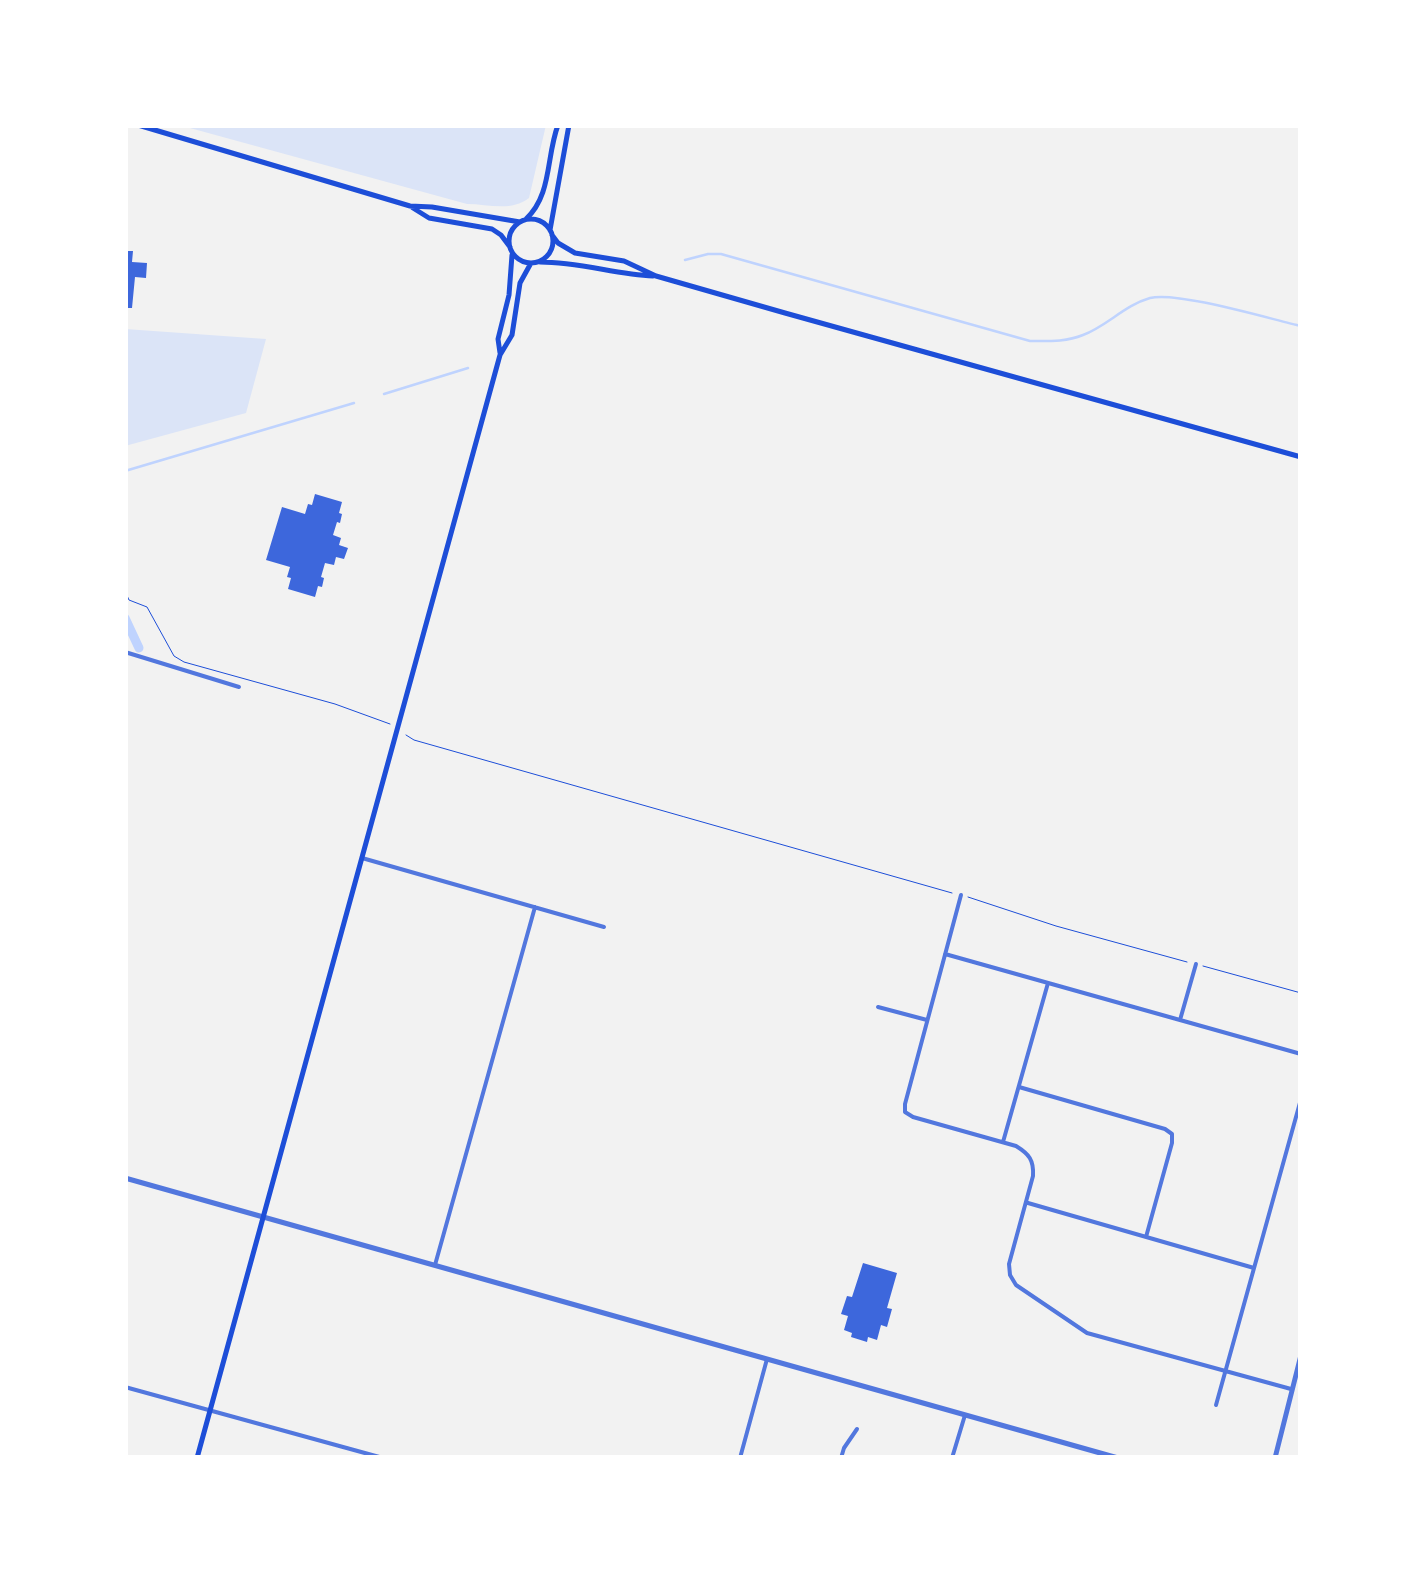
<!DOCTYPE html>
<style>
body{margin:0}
#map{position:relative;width:1426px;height:1583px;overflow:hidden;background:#f2f2f2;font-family:Poppins,sans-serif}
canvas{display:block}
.frame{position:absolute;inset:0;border:128px solid #fff;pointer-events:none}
</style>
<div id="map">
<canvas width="1426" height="1583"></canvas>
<div class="frame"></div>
</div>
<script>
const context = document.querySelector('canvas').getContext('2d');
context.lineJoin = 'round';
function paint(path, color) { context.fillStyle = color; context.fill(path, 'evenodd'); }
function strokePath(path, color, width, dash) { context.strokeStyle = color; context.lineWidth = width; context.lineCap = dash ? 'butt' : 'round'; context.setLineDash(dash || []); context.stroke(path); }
const green = new Path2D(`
 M179 125H546L529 198C511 212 488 204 467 204Z
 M125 329 266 339 246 413 125 446Z`);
const stream = new Path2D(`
 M685 260 708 254H721L1030 341C1048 341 1066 342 1083 335 1107 326 1125 305 1150 298 1177 291 1270 319 1301 326
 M384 394 468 368
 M125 471 354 403`);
const canal = new Path2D(`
 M125 618 139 648`);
const building = new Path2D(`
 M125 251H133L132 262 147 263 146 278 135 277 132 308H125Z
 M315 494 342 502 339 513 342 514 340 523 337 522 333 535 341 538 339 545 348 548 344 559 336 557 334 565 325 563 321 577 324 578 322 587 318 586 315 597 288 589 291 578 287 577 290 567 266 560 282 507 305 514 308 504 312 505Z
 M863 1263 897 1273 887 1308 892 1309 887 1327 881 1325 877 1340 868 1337 867 1342 851 1337 852 1333 844 1330 848 1316 841 1314 847 1296 852 1297Z`);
const path = new Path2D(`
 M125 591 129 600 147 607 174 656 184 662 335 704 390 724
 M406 735 414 740 952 893
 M968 897 1056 926 1187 962
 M1203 966 1301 993`);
const minor = new Path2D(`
 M125 652 239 687
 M362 858 604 927
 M961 895 905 1104V1112L913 1117 1016 1146C1029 1154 1034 1160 1033 1176L1009 1264 1010 1275 1016 1285 1087 1333 1291 1389
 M945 954 1301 1054
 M878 1007 927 1020
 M1180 1020 1196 964
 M1019 1087 1165 1129 1172 1134V1143L1146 1237
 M1003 1142 1048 983
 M1028 1203 1254 1268
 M435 1265 535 907
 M125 1387 383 1458
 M1216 1405 1301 1099
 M740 1458 767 1359
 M841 1458 844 1448 857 1429
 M952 1458 965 1415`);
const tertiary = new Path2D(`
 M125 1178 1118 1458
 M1275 1458 1301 1355`);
const secondary = new Path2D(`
 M138 125 410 206 432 207 520 222
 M413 208 429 218 492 229 501 235 510 247
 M526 219C552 195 546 157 558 125
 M509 241a22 22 0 1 1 44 0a22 22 0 1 1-44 0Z
 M550 230 569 125
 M552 235 558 243 575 253 624 261 656 276 785 313 1301 457
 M540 262C579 262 615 274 653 276
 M500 353 498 339 509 295 512 255
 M197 1458 500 355 512 335 520 283 531 263`);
paint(green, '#dbe4f7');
strokePath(stream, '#bfd3fe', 2.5);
strokePath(canal, '#bfd3fe', 9);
paint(building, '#3d67dc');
strokePath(path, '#1d4ed8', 1);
strokePath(minor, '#5277de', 4);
strokePath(tertiary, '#5277de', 5);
strokePath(secondary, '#1d4ed8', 5);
</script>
